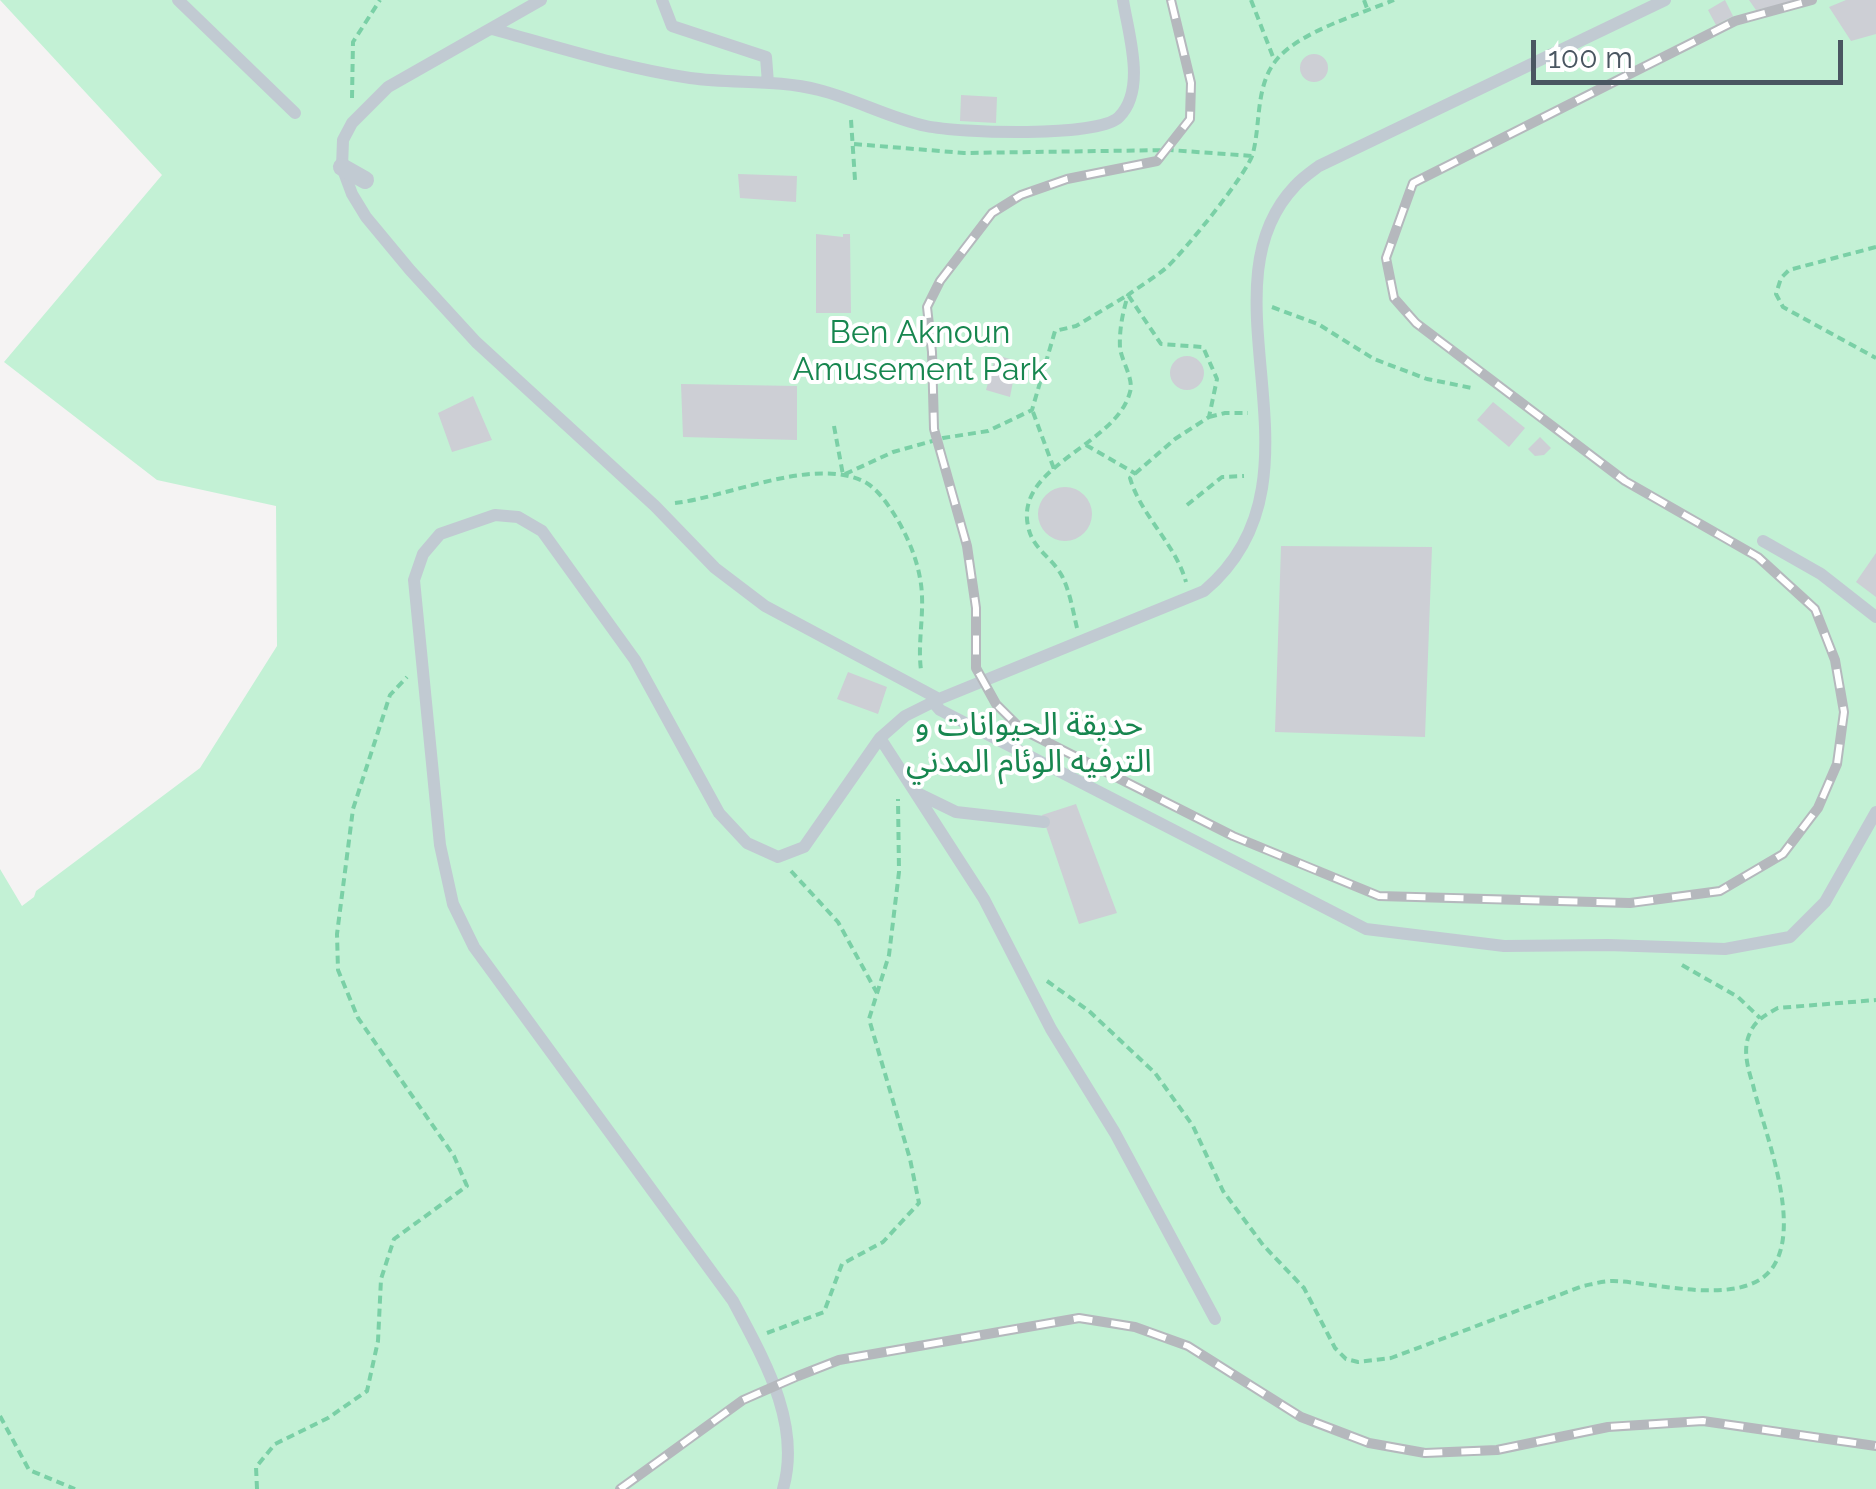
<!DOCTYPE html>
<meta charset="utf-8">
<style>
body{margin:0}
#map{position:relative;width:1876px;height:1489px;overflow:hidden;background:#f5f3f3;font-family:Raleway,sans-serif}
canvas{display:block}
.scale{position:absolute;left:1531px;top:40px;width:312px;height:45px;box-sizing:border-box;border:5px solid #4a5661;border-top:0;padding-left:12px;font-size:30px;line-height:35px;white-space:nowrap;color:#4a5661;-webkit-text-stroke:8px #fff;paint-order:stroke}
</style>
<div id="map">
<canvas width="1876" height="1489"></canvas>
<div class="scale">100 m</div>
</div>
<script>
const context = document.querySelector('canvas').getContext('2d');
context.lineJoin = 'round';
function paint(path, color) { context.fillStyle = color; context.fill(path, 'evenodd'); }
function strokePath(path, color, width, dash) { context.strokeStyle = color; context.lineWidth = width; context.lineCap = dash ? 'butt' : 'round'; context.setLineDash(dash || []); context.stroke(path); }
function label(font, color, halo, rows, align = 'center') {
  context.font = font + ' Raleway,"Noto Sans Arabic",sans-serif'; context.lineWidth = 8; context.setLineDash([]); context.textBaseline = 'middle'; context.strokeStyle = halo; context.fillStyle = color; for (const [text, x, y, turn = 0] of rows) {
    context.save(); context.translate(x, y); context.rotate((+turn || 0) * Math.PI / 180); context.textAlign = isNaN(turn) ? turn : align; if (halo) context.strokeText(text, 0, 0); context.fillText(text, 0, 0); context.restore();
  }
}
const green = new Path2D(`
 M0 0H1876V1489H0V869L22 906 34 897 36 891 200 768 277 646 276 506 157 480 4 362 162 175Z`);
const building = new Path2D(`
 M1725 0 1733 16 1716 25 1708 10Z
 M1749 0H1795V2L1756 10Z
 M1846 0H1876V34L1851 41 1829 7Z
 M1300 68a14 14 0 1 1 28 0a14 14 0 1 1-28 0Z
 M961 95 997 97 996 123 960 121Z
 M738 174 797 176 796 202 740 198Z
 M816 234 843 237V234H850L851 313H816Z
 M996 355 1017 361 1010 397 986 390Z
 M1170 373a17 17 0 1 1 34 0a17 17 0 1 1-34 0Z
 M681 384 797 386V440L683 437Z
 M473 396 492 440 452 452 438 413Z
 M1493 402 1525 428 1509 447 1477 420Z
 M1540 437 1551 448 1544 455 1535 456 1528 449Z
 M1038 514a27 27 0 1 1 54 0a27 27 0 1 1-54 0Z
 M1281 546 1432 547 1425 737 1275 732Z
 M1876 553V597L1856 582Z
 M848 672 887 687 878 714 837 699Z
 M1076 804 1117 913 1079 924 1042 815Z`);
const path = new Path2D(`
 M1251 0 1275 62
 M1364 0 1368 11
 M352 98 353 42 380 0
 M851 120 855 180
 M854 144 964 153 1170 150 1253 156
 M1876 247 1789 270 1781 278 1776 294 1783 307 1876 358
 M1272 307 1318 324 1374 359 1427 379 1472 388
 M1033 412 1054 469
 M1209 417 1225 413H1248
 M834 426 843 475 893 452 943 438 988 431 1032 410 1055 331 1076 326 1128 295 1161 344 1203 347 1217 379 1209 417 1175 439 1130 478C1141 516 1175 543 1186 582
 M1086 445 1136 474
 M675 503C728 497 812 457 863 481 877 488 886 502 894 514 906 533 916 556 920 578 926 609 917 640 921 670
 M1187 505 1222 477 1244 476
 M1077 628C1073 611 1070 592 1062 576 1052 557 1032 549 1028 526 1015 465 1116 446 1130 392 1134 379 1122 362 1120 348 1119 330 1123 311 1128 295 1140 286 1154 278 1166 268 1182 254 1249 172 1253 153 1261 122 1255 84 1278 58 1302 31 1360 14 1394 0
 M791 871 838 922 877 993
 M1682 965 1738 997 1760 1018
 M1047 981 1089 1011 1155 1073 1193 1126 1223 1191 1263 1245 1304 1288 1335 1348 1346 1359 1358 1362 1391 1358 1583 1286C1593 1284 1603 1281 1613 1281 1654 1282 1739 1307 1770 1271 1805 1229 1764 1132 1753 1085 1748 1069 1742 1049 1750 1033 1755 1020 1767 1014 1778 1008L1876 1000
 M767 1333 824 1312 842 1264 883 1242 919 1203 910 1159 869 1019 889 955 899 872 898 799
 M0 1416 29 1470 75 1489
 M257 1489 256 1467 275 1444 328 1418 367 1391 378 1341 381 1279 394 1239 467 1186 454 1156 358 1018 338 970 337 934 353 809 390 695 407 677`);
const service = new Path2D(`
 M178 0 295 113
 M541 0 388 87 352 123 343 140 342 167 352 194 366 217 410 270 476 342 655 506 715 568 765 606 939 699
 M662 0 672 26 766 57 768 83
 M492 29C558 47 623 68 690 78 733 84 777 79 819 90 855 99 889 118 926 126 959 133 1098 138 1119 117 1147 89 1128 33 1123 0
 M1763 541 1821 574 1876 617
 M933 702 940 710 1366 929 1504 946 1608 945 1725 949 1790 937 1825 902 1876 812
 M880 738 905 716 939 699 1204 591C1338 479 1195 291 1295 186 1302 178 1311 172 1319 166L1665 0
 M917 793 956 812 1044 822
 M783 1489C802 1423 763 1358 733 1301L474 947 453 904 440 845 414 580 423 554 440 534 495 515 518 517 542 531 635 660 719 813 747 843 778 857 804 847 880 738 984 899 1051 1029 1115 1133 1215 1319`);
const pedestrian = new Path2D(`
 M342 167 365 180`);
const rail = new Path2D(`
 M1171 0 1191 83 1190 119 1157 161 1067 179 1021 195 992 213 940 281 927 307 932 352 934 429 967 546 976 608V668L996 704 1021 729 1233 836 1379 896 1630 903 1720 891 1783 854 1818 808 1837 764 1844 712 1835 660 1815 609 1758 557 1625 481 1416 323 1394 298 1386 258 1413 183 1735 21 1812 0
 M620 1489 743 1400 798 1376 839 1360 1079 1318 1135 1327 1188 1346 1301 1417 1369 1443 1425 1453 1497 1450 1608 1427 1703 1421 1876 1446`);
const parkNames = [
 ["Ben Aknoun",920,333],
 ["Amusement Park",920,370],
 ["حديقة الحيوانات و",1029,725],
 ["الترفيه الوئام المدني",1029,762]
];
paint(green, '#c3f1d5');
paint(building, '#cdcfd5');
strokePath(path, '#7ad0a6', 4, [8, 5]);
strokePath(service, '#c1cad2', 12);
strokePath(pedestrian, '#c1cad2', 18);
strokePath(rail, '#b5b8bd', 10);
strokePath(rail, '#fff', 6, [19]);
label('32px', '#17864f', '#fff', parkNames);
</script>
